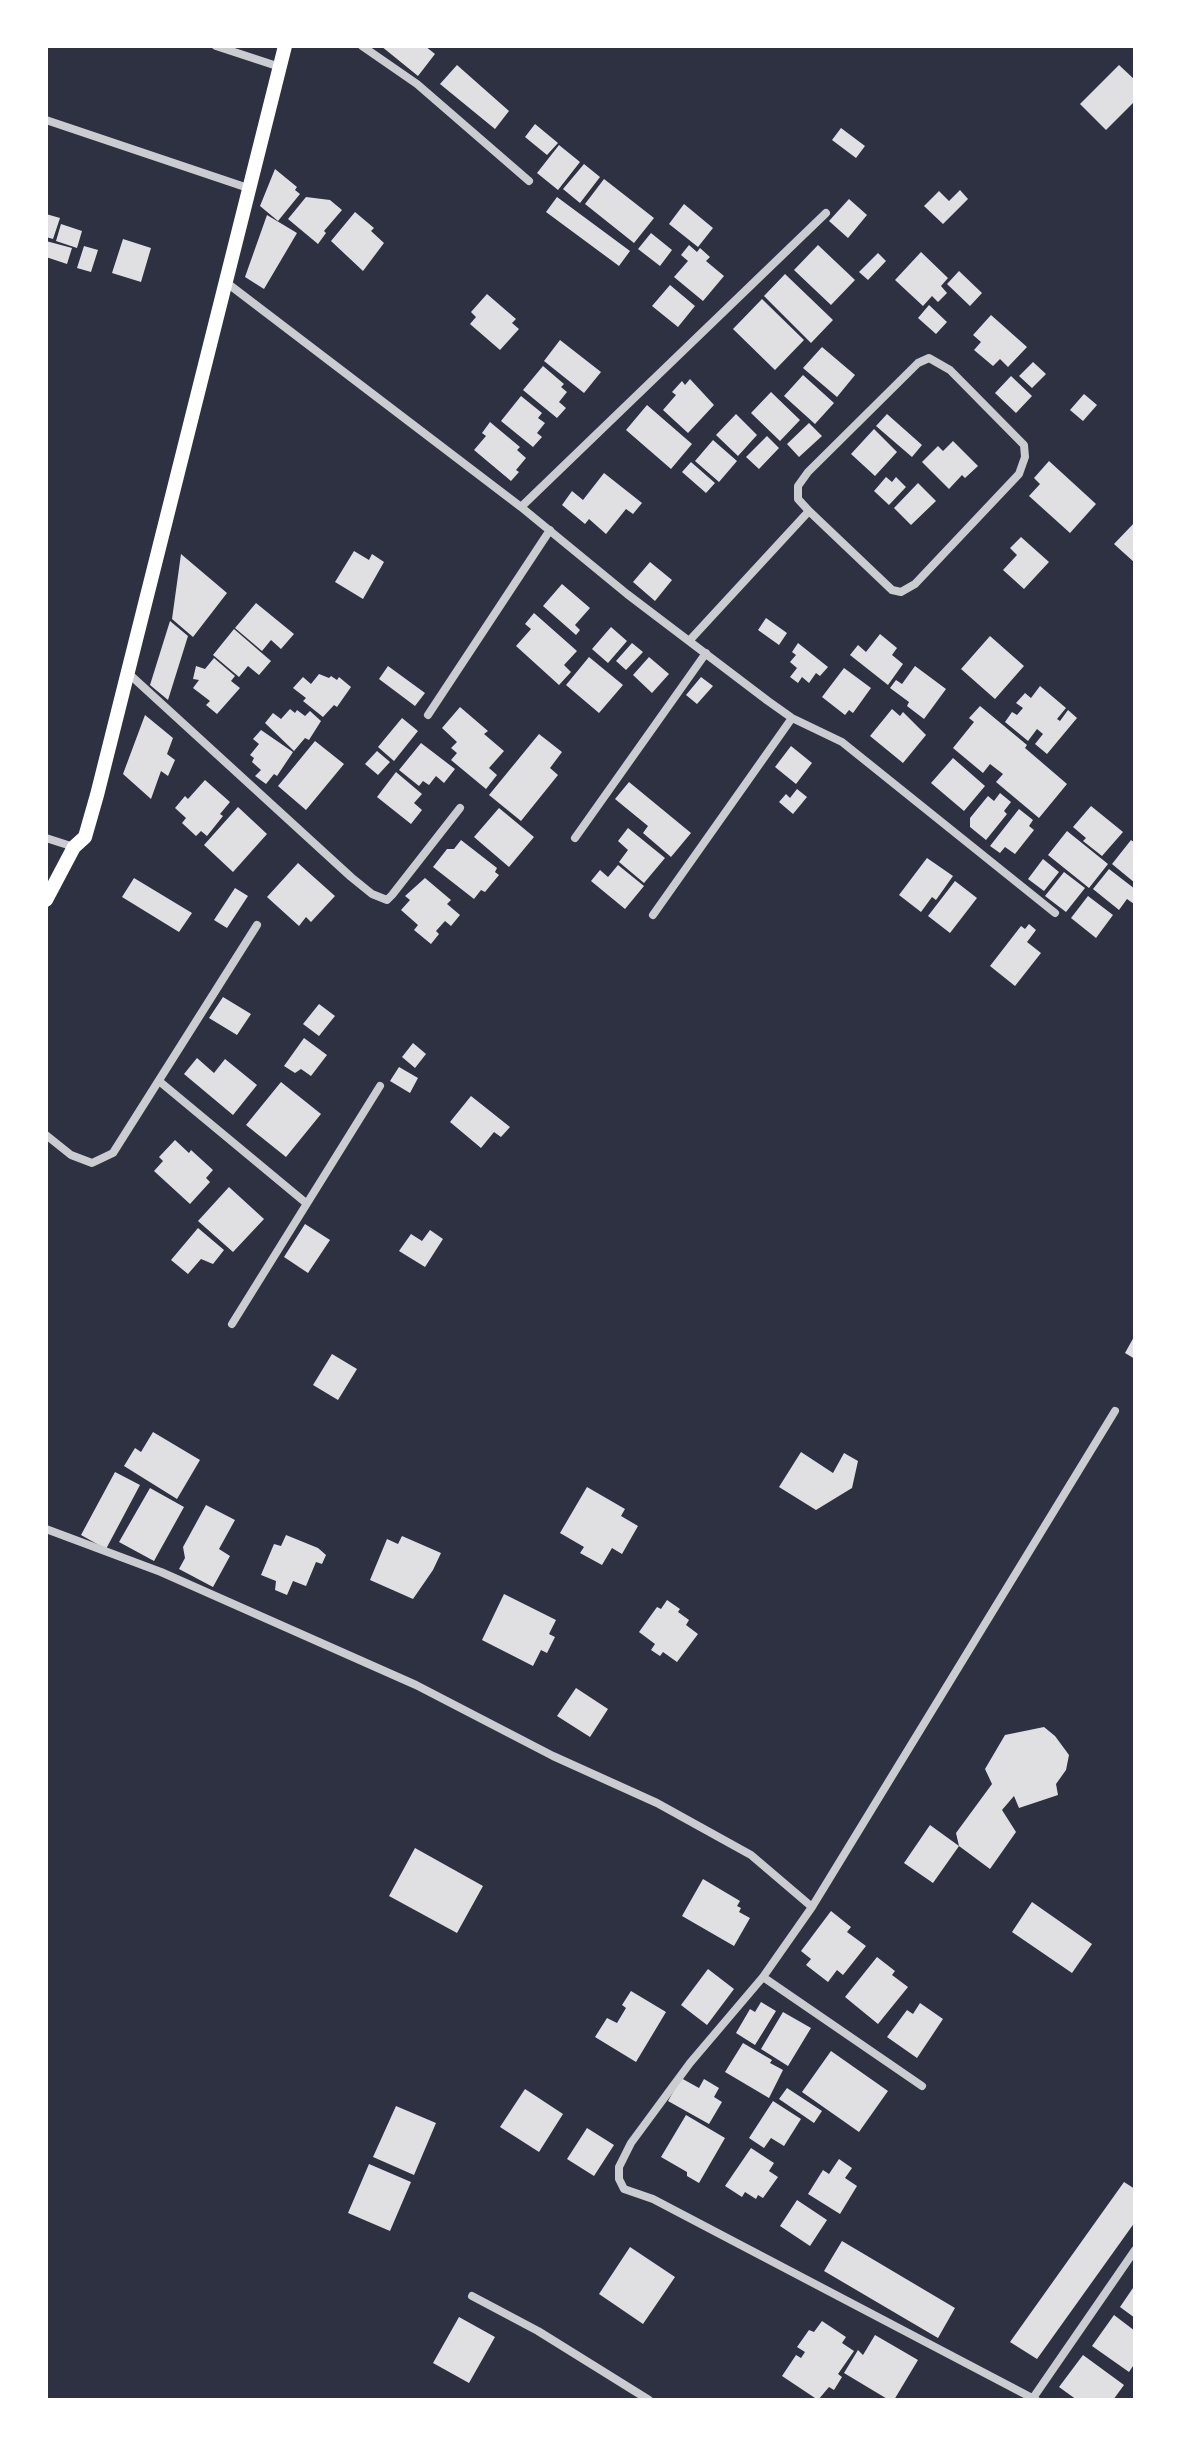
<!DOCTYPE html>
<style>
body{margin:0}
#map{position:relative;width:1181px;height:2446px;overflow:hidden;background:#2d3142;font-family:Ubuntu,sans-serif}
canvas{display:block}
.frame{position:absolute;inset:0;border:48px solid #fff;pointer-events:none}
</style>
<div id="map">
<canvas width="1181" height="2446"></canvas>
<div class="frame"></div>
</div>
<script>
const context = document.querySelector('canvas').getContext('2d');
context.lineJoin = 'round';
function paint(path, color) { context.fillStyle = color; context.fill(path, 'evenodd'); }
function strokePath(path, color, width, dash) { context.strokeStyle = color; context.lineWidth = width; context.lineCap = dash ? 'butt' : 'round'; context.setLineDash(dash || []); context.stroke(path); }
const building = new Path2D(`
 M381 46H425L435 54 418 76Z
 M457 65 509 111 495 129 440 84Z
 M1119 65 1135 80V101L1106 130 1080 104Z
 M535 124 558 143 547 155 525 137Z
 M841 128 865 146 856 158 832 140Z
 M559 145 580 162 558 190 537 173Z
 M584 164 600 177 580 203 563 189Z
 M275 169 297 187 295 190 300 194 278 221 260 206Z
 M604 179 654 218 634 243 585 204Z
 M960 190 968 199 943 224 924 206 939 191 949 201Z
 M306 197 330 200 342 210 324 231 326 233 318 244 288 219Z
 M557 197 630 251 619 266 546 212Z
 M849 199 867 215 848 238 829 221Z
 M684 204 713 228 698 247 669 224Z
 M355 212 374 228 371 231 384 243 363 271 331 241Z
 M46 214 60 218 53 239 46 237Z
 M267 215 297 233 264 289 245 277Z
 M61 224 82 231 77 248 56 241Z
 M651 233 672 250 660 266 638 249Z
 M123 239 151 248 141 282 112 273Z
 M46 241 72 248 67 264 46 257Z
 M689 245 697 252 700 248 710 257 706 261 724 276 703 301 674 277 688 261 681 255Z
 M818 245 855 280 831 305 794 270Z
 M84 246 98 250 91 272 77 268Z
 M921 252 948 278 941 286 947 293 938 302 932 296 923 306 895 280Z
 M878 253 886 261 868 280 859 272Z
 M959 271 982 293 970 306 947 284Z
 M785 274 833 320 811 343 764 296Z
 M670 285 695 306 678 327 652 306Z
 M487 294 516 319 512 323 519 329 500 350 470 324 476 317 471 312Z
 M762 299 804 340 775 370 733 329Z
 M929 305 947 322 936 334 918 318Z
 M991 315 1027 347 1008 367 1000 359 993 366 974 350 981 342 973 335Z
 M560 340 601 372 584 393 544 361Z
 M822 347 855 375 837 397 803 368Z
 M1033 362 1046 374 1032 388 1019 376Z
 M543 366 564 384 561 387 567 392 559 402 566 408 557 418 523 390Z
 M803 375 834 403 815 424 784 396Z
 M1011 376 1032 396 1016 413 995 393Z
 M690 379 714 405 688 433 663 410 676 395 672 392 682 381 685 385Z
 M771 392 800 420 780 441 751 413Z
 M1084 394 1097 405 1083 421 1070 410Z
 M521 396 542 413 538 418 545 423 537 433 542 437 533 447 501 421Z
 M647 405 692 444 671 469 626 430Z
 M736 414 757 435 738 456 716 435Z
 M887 414 922 445 912 457 876 426Z
 M490 422 520 447 517 450 526 458 516 470 519 472 511 481 474 450 486 436 482 433Z
 M809 423 822 436 799 457 787 444Z
 M874 429 897 452 875 476 851 454Z
 M767 436 779 448 759 469 746 457Z
 M713 440 737 461 719 482 695 461Z
 M953 441 978 466 965 478 962 475 949 489 922 462 938 446 943 451Z
 M1049 461 1096 504 1070 533 1029 496 1040 484 1034 478Z
 M691 462 715 483 706 493 682 472Z
 M604 473 642 503 633 514 626 509 606 534 589 519 585 524 562 505 572 491 583 500Z
 M886 477 892 482 896 477 906 487 889 505 874 491Z
 M918 483 936 501 911 525 894 508Z
 M1135 522V563L1114 544Z
 M1021 537 1049 562 1024 589 1003 570 1017 555 1010 548Z
 M354 551 369 560 372 554 384 562 363 599 335 582Z
 M181 554 227 593 193 637 172 619Z
 M650 562 672 580 655 601 633 582Z
 M562 584 590 608 575 625 580 630 576 635 543 606Z
 M256 603 294 634 281 649 271 640 262 651 235 628Z
 M534 613 577 651 564 665 571 672 559 685 516 646 531 629 525 624Z
 M766 618 787 633 779 645 758 630Z
 M170 621 188 636 168 700 150 685Z
 M611 627 627 641 608 663 592 649Z
 M234 629 271 661 259 675 248 666 239 677 213 655Z
 M880 634 897 648 892 655 903 664 888 685 850 655 858 645 866 652Z
 M990 636 1024 666 995 699 961 669Z
 M632 643 643 652 626 670 616 661Z
 M798 643 828 667 820 676 816 673 809 683 802 677 798 683 790 677 797 668 790 662 796 655 792 652Z
 M589 657 623 685 599 713 566 685Z
 M649 657 669 674 652 693 633 675Z
 M214 658 235 676 231 681 240 688 217 714 206 705 210 701 193 688 199 680 193 679 196 666 205 669Z
 M388 666 425 693 415 706 379 679Z
 M915 666 946 689 924 719 907 706 909 702 890 688 896 680 902 684Z
 M844 668 871 688 853 713 849 710 845 715 822 697Z
 M319 674 329 678 331 676 337 680 339 677 351 687 337 707 334 705 323 717 303 701 306 698 293 688 303 677 311 684Z
 M701 677 713 686 697 704 686 695Z
 M1040 686 1066 708 1057 719 1060 721 1068 710 1077 718 1047 754 1035 744 1043 734 1037 729 1028 741 1005 722 1012 712 1017 715 1023 708 1016 703 1025 693 1031 698Z
 M980 706 1027 745 1025 748 1067 784 1039 818 996 782 1003 774 990 764 983 773 953 748 974 722 969 718Z
 M460 707 488 731 484 734 504 751 489 768 497 775 486 789 451 760 457 753 451 748 457 742 442 728Z
 M290 709 295 713 297 710 305 716 310 711 321 721 309 740 305 738 294 751 265 723 273 713 281 719Z
 M892 709 900 716 903 712 926 735 903 763 870 736Z
 M145 715 173 738 167 754 175 760 168 776 161 771 151 799 123 774Z
 M402 718 418 731 394 761 378 747Z
 M261 730 293 752 277 776 274 774 266 784 255 776 261 770 252 762 254 758 250 755 259 744 253 739Z
 M539 734 562 752 550 768 558 775 521 821 489 795Z
 M315 741 344 764 306 810 278 786Z
 M421 743 455 769 444 783 436 776 429 785 423 781 419 786 399 770Z
 M791 746 812 763 796 784 775 767Z
 M377 751 390 762 378 775 365 764Z
 M953 758 985 786 964 811 931 783Z
 M396 772 422 794 414 803 422 810 411 824 377 797Z
 M205 780 230 802 220 814 223 816 207 836 201 831 196 836 182 823 186 818 175 808 185 796 188 799Z
 M629 782 691 833 671 857 643 833 648 826 615 799Z
 M797 789 807 797 793 814 779 802 786 794 790 798Z
 M1000 793 1011 802 1004 811 1007 814 986 840 970 827V818L988 796 994 801Z
 M1091 806 1123 832 1102 856 1083 841 1086 838 1073 827Z
 M238 807 267 834 233 872 204 845Z
 M499 808 534 837 509 867 474 837Z
 M1019 809 1033 820 1029 826 1034 830 1015 854 1005 847 1000 853 990 846Z
 M628 828 665 858 644 883 619 862 628 850 618 841Z
 M1067 831 1108 864 1089 888 1048 855Z
 M461 840 497 868 495 872 499 875 485 892 481 890 474 899 433 867 447 849H454Z
 M1131 840 1135 843V883L1112 864Z
 M927 858 953 876 936 900 932 897 921 912 899 895Z
 M1043 859 1059 872 1044 891 1028 879Z
 M298 863 335 896 311 922 306 917 299 926 267 897Z
 M618 865 644 886 625 909 591 881 600 870 608 877Z
 M1109 869 1135 889 1134 904 1127 899 1119 910 1093 889Z
 M1064 872 1085 888 1066 912 1045 896Z
 M134 878 192 913 179 932 122 897Z
 M425 878 451 900 447 904 460 915 451 926 445 921 436 931 439 934 431 944 414 930 418 925 401 910 410 900 405 896Z
 M955 881 977 898 950 933 928 916Z
 M235 888 248 896 227 928 214 920Z
 M1088 896 1113 915 1096 938 1071 918Z
 M1029 924 1036 930 1027 942 1041 953 1015 986 990 966 1021 926 1025 929Z
 M223 997 251 1014 237 1035 209 1018Z
 M319 1004 335 1016 319 1036 303 1024Z
 M304 1038 327 1055 311 1076 301 1069 295 1073 284 1066Z
 M413 1043 426 1054 415 1068 402 1057Z
 M197 1058 214 1073 225 1059 257 1085 233 1115 184 1074Z
 M399 1067 418 1078 410 1093 390 1081Z
 M281 1082 321 1114 286 1157 246 1125Z
 M471 1096 510 1127 501 1137 494 1132 481 1148 450 1122Z
 M175 1140 189 1153 191 1150 213 1170 206 1178 210 1182 190 1204 154 1171 163 1161 159 1157Z
 M229 1187 264 1219 233 1252 198 1221Z
 M305 1224 330 1240 308 1273 284 1257Z
 M198 1228 224 1250 213 1264 201 1259 188 1274 171 1260Z
 M430 1230 443 1239 425 1267 399 1251 411 1234 422 1241Z
 M1135 1335V1359L1125 1353Z
 M332 1354 357 1369 338 1400 313 1385Z
 M153 1432 200 1460 177 1499 124 1466 135 1448 141 1452Z
 M801 1452 833 1473 844 1453 858 1461 852 1488 816 1510 779 1487Z
 M115 1472 140 1485 106 1549 81 1535Z
 M587 1487 625 1509 621 1516 638 1526 622 1554 612 1548 602 1565 580 1553 584 1547 560 1533Z
 M150 1488 184 1507 154 1561 119 1542Z
 M206 1505 235 1520 219 1549 230 1556 213 1587 179 1569 185 1558 183 1547Z
 M286 1535 318 1548 326 1555 322 1564 316 1562 306 1586 293 1581 287 1595 275 1590 276 1581 261 1575 274 1544 281 1546Z
 M402 1536 441 1553 433 1570 413 1599 370 1580 387 1539 398 1544Z
 M504 1594 556 1620 549 1634 555 1637 547 1653 541 1650 533 1666 482 1640Z
 M667 1600 680 1609 678 1612 689 1620 686 1625 698 1634 677 1662 663 1652 660 1656 651 1650 655 1644 639 1632 657 1607 661 1609Z
 M576 1688 608 1709 590 1737 557 1716Z
 M1044 1727 1055 1736 1069 1755 1066 1770 1056 1784 1058 1795 1019 1808 1014 1796 1002 1810 1016 1832 990 1869 959 1846 956 1833 992 1784 985 1769 1005 1735Z
 M930 1825 959 1846 933 1883 904 1863Z
 M415 1848 483 1886 457 1933 389 1896Z
 M703 1879 740 1901 737 1906 741 1908 739 1912 750 1918 734 1946 682 1916Z
 M1032 1902 1092 1944 1072 1973 1012 1932Z
 M831 1911 851 1927 847 1932 866 1946 843 1975 837 1970 828 1982 806 1965 811 1959 801 1951Z
 M877 1957 895 1971 892 1975 908 1987 878 2024 845 1997Z
 M708 1969 734 1989 707 2025 681 2005Z
 M631 1991 666 2012 636 2062 595 2037 607 2018 617 2023 626 2008 622 2005Z
 M761 2002 776 2011 755 2045 736 2033 750 2009 755 2012Z
 M920 2003 943 2019 917 2058 887 2037 907 2010 913 2014Z
 M783 2012 811 2028 788 2066 761 2049Z
 M743 2043 772 2060 770 2063 783 2070 769 2098 725 2072Z
 M831 2051 888 2091 859 2132 802 2092Z
 M681 2078 699 2088 704 2079 719 2088 714 2097 722 2102 709 2124 668 2101Z
 M787 2088 822 2111 814 2123 779 2099Z
 M525 2089 563 2114 539 2152 500 2127Z
 M773 2101 801 2119 784 2146 771 2138 764 2148 749 2138Z
 M396 2106 436 2123 414 2175 373 2157Z
 M686 2115 725 2138 699 2183 687 2176V2172L661 2157Z
 M587 2128 614 2145 594 2176 567 2159Z
 M751 2148 774 2163 769 2171 778 2177 763 2198 758 2195 756 2199 745 2192 742 2197 725 2186Z
 M839 2159 852 2168 845 2178 857 2186 840 2214 808 2194 823 2170 829 2174Z
 M369 2164 411 2182 390 2231 348 2213Z
 M1124 2182 1135 2189V2222L1037 2359 1010 2342Z
 M797 2200 827 2220 810 2246 780 2226Z
 M842 2241 955 2308 938 2338 824 2271Z
 M630 2247 675 2277 643 2324 599 2294Z
 M1135 2285V2318L1120 2307Z
 M1114 2315 1135 2331V2363L1129 2372 1092 2346Z
 M459 2317 495 2337 469 2383 433 2363Z
 M822 2321 846 2337 842 2343 854 2351 838 2374 842 2377 834 2390 829 2387 818 2400 782 2376 796 2355 801 2358 805 2352 797 2347 809 2330 814 2332Z
 M875 2335 918 2360 894 2400H889L844 2373 858 2350 863 2355Z
 M1083 2355 1124 2385 1113 2400H1077L1059 2387Z`);
const minor = new Path2D(`
 M216 46 280 67
 M362 46 417 84 529 181
 M46 120 248 188
 M227 283 521 507 627 594 768 701 792 718 842 742 1055 913
 M929 358 950 370 1024 445 1025 457 1019 474 915 584 901 592 892 590 809 511 798 499V486L808 472 918 363Z
 M521 507 826 213
 M689 641 809 511
 M128 673 351 877 372 894 387 900 392 895 460 808
 M428 715 550 530
 M46 838 74 847
 M575 838 706 653
 M653 915 792 718
 M159 1081 306 1203
 M46 1135 71 1155 92 1163 113 1153 257 925
 M232 1324 380 1086
 M46 1529 161 1572 416 1685 553 1756 657 1803 751 1855 812 1907
 M763 1977 922 2086
 M472 2296 538 2331 649 2400
 M1033 2398 1135 2250
 M1036 2400 653 2199 624 2189 619 2179V2167L631 2143 690 2063 763 1977 812 1907 1115 1411`);
const secondary = new Path2D(`
 M46 900 74 847 85 837 97 795 285 46`);
paint(building, '#e0e0e3');
strokePath(minor, '#caccd0', 8);
strokePath(secondary, '#fff', 14);
</script>
